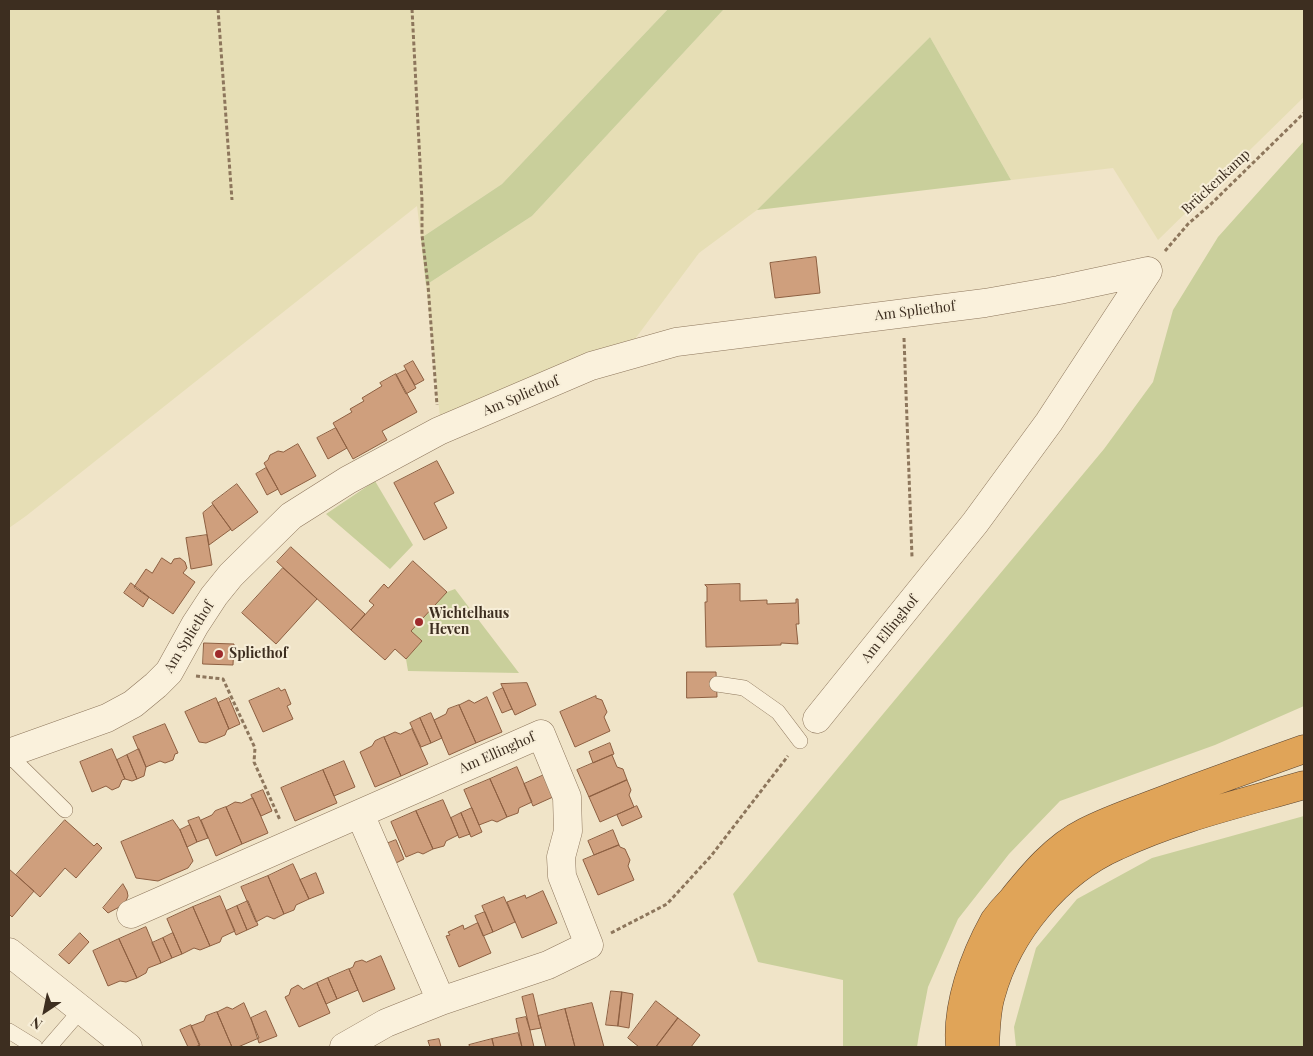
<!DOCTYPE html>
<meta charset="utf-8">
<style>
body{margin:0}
#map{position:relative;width:1313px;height:1056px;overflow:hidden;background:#f0e4c8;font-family:"Playfair Display",serif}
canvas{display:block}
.frame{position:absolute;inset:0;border:10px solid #3d2e20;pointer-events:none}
.north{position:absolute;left:20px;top:986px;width:50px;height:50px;-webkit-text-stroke:4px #f7eed8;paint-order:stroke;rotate:214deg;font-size:14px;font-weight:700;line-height:20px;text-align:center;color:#3d2e20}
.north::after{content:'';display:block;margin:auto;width:18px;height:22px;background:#3d2e20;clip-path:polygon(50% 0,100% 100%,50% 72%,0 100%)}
</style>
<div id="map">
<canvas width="1313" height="1056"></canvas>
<div class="frame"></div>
<div class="north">N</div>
</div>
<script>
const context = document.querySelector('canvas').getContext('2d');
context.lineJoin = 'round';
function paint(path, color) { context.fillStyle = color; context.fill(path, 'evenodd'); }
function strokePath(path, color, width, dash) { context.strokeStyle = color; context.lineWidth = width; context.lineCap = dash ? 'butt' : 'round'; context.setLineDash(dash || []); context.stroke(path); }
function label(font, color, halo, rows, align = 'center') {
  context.font = font + ' "Playfair Display",serif'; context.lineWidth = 4; context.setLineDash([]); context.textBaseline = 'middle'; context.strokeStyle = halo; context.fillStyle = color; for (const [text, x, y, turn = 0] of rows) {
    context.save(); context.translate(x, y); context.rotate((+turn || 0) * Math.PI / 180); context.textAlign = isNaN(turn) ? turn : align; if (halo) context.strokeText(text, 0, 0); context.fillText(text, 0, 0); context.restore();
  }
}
const farmland = new Path2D(`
 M9 9H668L502 184 421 238 417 206 26 516 9 528Z
 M724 9H1304V97L1158 240 1113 168 1011 180 930 37 757 210 699 253 635 339 440 417 426 285 532 216Z`);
const green = new Path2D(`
 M668 9H724L532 216 426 285 421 238 502 184Z
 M930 37 1011 180 757 210Z
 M1304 141V706L1215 745 1060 801 1009 854 958 919 928 987 919 1034 917 1047H843V980L758 962 733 894 1104 449 1153 382 1173 310 1218 237Z
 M375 481 413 545 390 569 326 514Z
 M455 589 519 673 408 671 406 659 422 641 411 631 447 592Z
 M1304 816V1047H1016L1014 1027 1036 948 1077 899 1152 858Z`);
const building = new Path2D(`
 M816 257 820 293 775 298 770 263Z
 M413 361 424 380 415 385 404 366Z
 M406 370 416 388 406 394 396 375Z
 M396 374 417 412 382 431 387 440 353 459 333 423 352 412 350 409 364 401 362 398 382 386 380 383Z
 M336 428 347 448 328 459 317 438Z
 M298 444 316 476 281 495 264 463 268 460 270 455 278 451 283 452Z
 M437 461 454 493 434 503 447 528 424 540 394 483Z
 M266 468 278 489 267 495 256 474Z
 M237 484 258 512 232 531 212 503Z
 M213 505 231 529 209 545 203 513Z
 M207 535 212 565 191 569 186 538Z
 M291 547 365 614 351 630 277 562Z
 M162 558 171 564 174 559 180 558 185 562 187 568 183 573 195 582 173 614 134 587 146 569 152 573Z
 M413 561 447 592 411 631 422 641 406 659 395 649 385 660 351 630 374 605 369 601 384 584 388 588Z
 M283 568 317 599 276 644 242 613Z
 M131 583 149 597 143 607 124 593Z
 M740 584V601L767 600V604L796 603V599H798L799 624H796L798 644 781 643V645L706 647 705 602H707V587L705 585Z
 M204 643 234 644 233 665 203 664Z
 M687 672H716L717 697 687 698Z
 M527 683 536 705 515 715 501 684Z
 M279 688 281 691 285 689 291 704 287 706 293 719 263 732 249 701Z
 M503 688 512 709 502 713 493 693Z
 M596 696V698L602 700 607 712 604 717 610 731 575 747 560 712Z
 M487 697 502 732 476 743 459 705 469 700 474 703Z
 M216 698 229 729 227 730 225 735 206 743 199 742 185 712Z
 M229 698 240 724 229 729 218 703Z
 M459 705 476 743 449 755 434 720 446 714 448 709Z
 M431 713 442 738 431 743 420 718Z
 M420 718 431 743 421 747 410 723Z
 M165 724 178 753 175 754 173 760 165 763 160 761 146 767 133 737Z
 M412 729 428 764 401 776 384 737 395 732 400 734Z
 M384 737 401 776 375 787 360 752 372 746 375 741Z
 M610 743 614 754 593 763 589 752Z
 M112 749 125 779 122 780 119 787 112 790 106 786 92 792 80 762Z
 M139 749 146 767 144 776 137 779 127 755Z
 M127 755 137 779 132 781 125 779 117 760Z
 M612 755 617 767 623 769 627 780 589 797 577 770Z
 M344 761 355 787 334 796 323 770Z
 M517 767 532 802 519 808 518 813 507 817 490 779Z
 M323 770 337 803 295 821 281 788Z
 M544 775 553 797 533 806 524 784Z
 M490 779 507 817 497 822 492 820 479 825 464 790Z
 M627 780 631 790 629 795 634 807 600 822 589 797Z
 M263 790 272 811 261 816 251 795Z
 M253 798 268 833 242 844 226 807 235 802 241 803Z
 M443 800 458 835 446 841 444 846 433 849 416 811Z
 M637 806 642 817 622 826 617 815Z
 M226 807 242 844 216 856 201 820 212 815 215 811Z
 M472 808 482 832 471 837 461 813Z
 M416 811 433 849 423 854 418 852 406 857 391 822Z
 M461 813 470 834 459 838 451 818Z
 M199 817 208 838 197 842 188 821Z
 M65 820 94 846 97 843 102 848 76 878 65 868 40 897 16 875Z
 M173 820 180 830 193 861 188 868 158 881 136 878 121 842Z
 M190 825 197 842 187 847 180 830Z
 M613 830 619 845 594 855 588 841Z
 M396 840 404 859 394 864 386 844Z
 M619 845 620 847 625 849 630 860 628 866 634 880 598 895 583 860Z
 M293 864 309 899 296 905 294 910 284 914 268 876Z
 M9 869 34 891 12 917 9 914Z
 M316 873 324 893 309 899 300 880Z
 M268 876 284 914 274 919 267 916 256 922 241 887Z
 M123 884 127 891 128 896 126 901 123 905 108 913 103 908Z
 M543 891 557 923 522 938 507 902 525 895 526 898Z
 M220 896 235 931 222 937 220 942 210 946 193 907Z
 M504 897 515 922 493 932 482 906Z
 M248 901 258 925 247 930 237 906Z
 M237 906 247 930 236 935 226 911Z
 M193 907 210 946 200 950 194 948 182 954 167 919Z
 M485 912 493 932 483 936 475 916Z
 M478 923 491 953 459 967 446 936 450 935 448 932 463 925 464 929Z
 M146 927 161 963 148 968 146 973 137 978 119 939Z
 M80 933 89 942 69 964 59 955Z
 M173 933 182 954 172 958 163 938Z
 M163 938 172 958 161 963 152 943Z
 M119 939 137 978 126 982 120 981 108 986 93 951Z
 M381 956 395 989 363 1002 349 969 353 967 355 962 362 960 366 962Z
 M349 969 358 990 337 999 328 978Z
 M328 978 337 999 326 1004 317 983Z
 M317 983 330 1013 299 1027 285 997 289 995 291 989 298 985 303 989Z
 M611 991 622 992 618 1026 606 1025Z
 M622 992 633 994 629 1028 618 1026Z
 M533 994 541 1028 530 1030 522 997Z
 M656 1001 678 1018 656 1047H639L628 1038Z
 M244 1003 259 1038 238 1047H232L217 1012 227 1007 232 1009Z
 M592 1003 604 1047H575L565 1009Z
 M565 1009 575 1047H546L538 1016Z
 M266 1011 277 1036 259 1043 251 1018Z
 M217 1012 232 1047H200L191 1026 204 1021 206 1016Z
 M526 1017 530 1030 534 1047H522L516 1019Z
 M678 1018 700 1035 691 1047H656Z
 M191 1025 200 1045 195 1047H188L180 1030Z
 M518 1033 522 1047H494L492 1039Z
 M439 1039 441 1047H430L428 1041Z
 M492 1039 494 1047H470L469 1045Z`);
const path = new Path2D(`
 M218 9 232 200
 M412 9 422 201V235L428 285 437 405
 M1165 251 1188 224 1211 204 1304 113
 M904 338 912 557
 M196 676 223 679 255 748 254 762 280 820
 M611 933 667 904 711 856 788 756`);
const lane = new Path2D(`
 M717 684 744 688 778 712 800 741
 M9 755 65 810
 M9 1031 35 1047
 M49 1047 81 1010`);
const street = new Path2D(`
 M817 719 975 523 1049 422 1148 271
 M9 753 107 718 133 704 156 685 169 672 195 625 214 596 231 575 291 516 348 480 439 431 591 366 676 342 985 303 1059 290 1148 271
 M360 814 441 1001
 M131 914 541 734 567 797 568 831 561 857 562 876 589 945 548 965 441 1001 386 1023 344 1047
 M9 952 128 1047`);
const highway = new Path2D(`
 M960 1047C956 1006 974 957 994 921 999 914 1005 907 1011 901 1032 875 1055 847 1085 832 1112 818 1141 809 1169 798 1214 781 1259 765 1304 749
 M985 1047C986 1030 986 1011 991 995 1008 932 1058 872 1117 846 1176 818 1242 803 1304 785`);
const markers = [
 [419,622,5,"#9e2a2b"],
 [219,654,5,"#9e2a2b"]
];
const streetNames = [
 ["Brückenkamp",1216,182,-43],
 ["Am Spliethof",915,311,-7],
 ["Am Spliethof",521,396,-23],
 ["Am Ellinghof",890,629,-51],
 ["Am Spliethof",189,637,-58],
 ["Am Ellinghof",497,753,-24]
];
const poiNames = [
 ["Wichtelhaus",429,614],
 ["Heven",429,630],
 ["Spliethof",229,654]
];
paint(farmland, '#e6deb5');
paint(green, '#c9cf9b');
paint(building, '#cf9f7d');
strokePath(building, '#8d5f41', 1);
strokePath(lane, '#8d765c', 16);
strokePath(street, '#8d765c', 29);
strokePath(highway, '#5b4430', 29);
strokePath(path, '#8d765c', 3, [4, 2.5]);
strokePath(lane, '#faf1dc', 15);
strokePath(street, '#faf1dc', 28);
strokePath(highway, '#e0a458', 28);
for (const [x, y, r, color] of markers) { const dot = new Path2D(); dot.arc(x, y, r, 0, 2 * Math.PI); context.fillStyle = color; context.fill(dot); strokePath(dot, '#f7eed8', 2); }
label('14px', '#3d2e20', '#f7eed8', streetNames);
label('bold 14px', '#3d2e20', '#f7eed8', poiNames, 'left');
</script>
